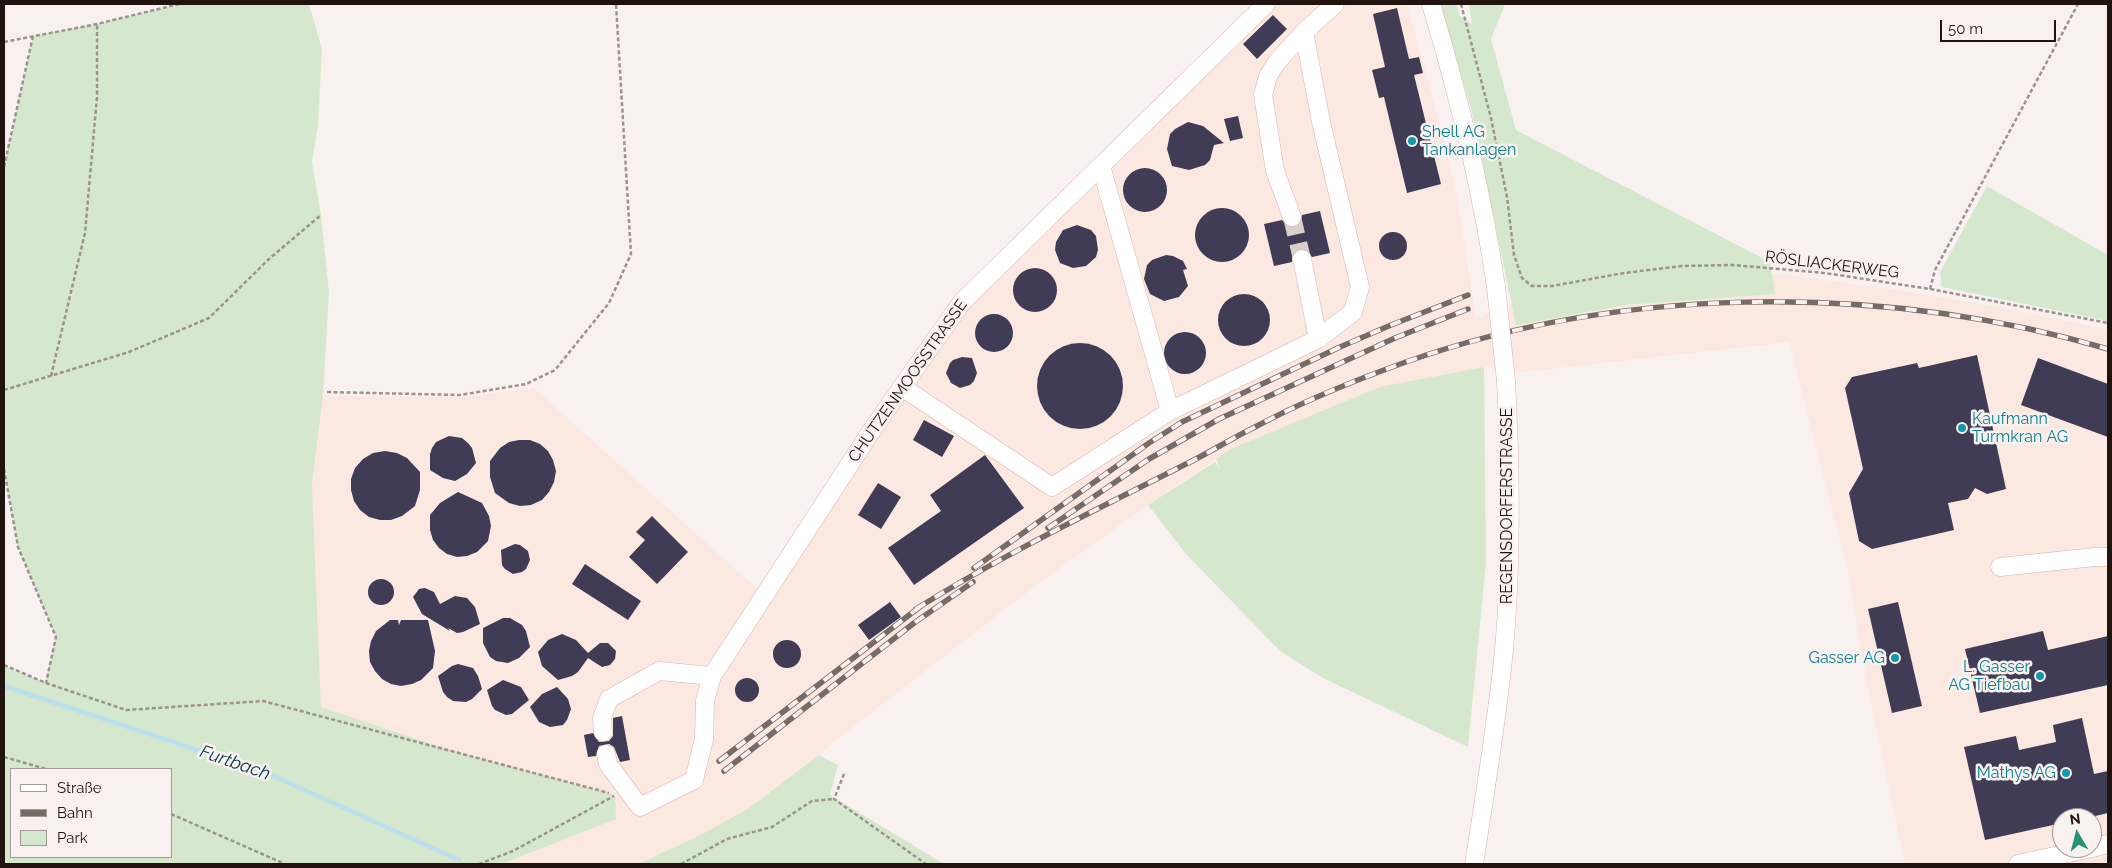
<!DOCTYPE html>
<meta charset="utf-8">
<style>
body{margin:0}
#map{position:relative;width:2112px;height:868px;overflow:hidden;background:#f9f1ef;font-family:Raleway,sans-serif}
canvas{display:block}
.frame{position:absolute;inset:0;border:5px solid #21140f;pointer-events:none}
.legend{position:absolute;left:10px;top:768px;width:162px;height:90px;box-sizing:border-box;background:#f9f1ef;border:1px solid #a39995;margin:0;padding:6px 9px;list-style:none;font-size:15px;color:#21140f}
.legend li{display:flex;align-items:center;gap:10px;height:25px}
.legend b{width:25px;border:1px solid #a39995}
.north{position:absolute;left:2052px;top:808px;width:50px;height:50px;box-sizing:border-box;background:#f9f1ef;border:1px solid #a39995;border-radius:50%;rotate:352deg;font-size:14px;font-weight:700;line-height:20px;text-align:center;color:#21140f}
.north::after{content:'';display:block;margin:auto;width:18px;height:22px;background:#239374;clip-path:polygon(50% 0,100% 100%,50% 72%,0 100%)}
.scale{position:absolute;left:1940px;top:20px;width:116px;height:22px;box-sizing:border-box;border:2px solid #21140f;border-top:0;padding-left:6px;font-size:15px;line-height:18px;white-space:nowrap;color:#21140f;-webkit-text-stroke:4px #f9f1ef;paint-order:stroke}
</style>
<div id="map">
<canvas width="2112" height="868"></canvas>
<div class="frame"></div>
<ul class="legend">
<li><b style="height:6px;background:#fff"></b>Straße</li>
<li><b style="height:6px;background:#766b67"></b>Bahn</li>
<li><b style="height:14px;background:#d5e8ce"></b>Park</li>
</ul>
<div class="north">N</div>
<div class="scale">50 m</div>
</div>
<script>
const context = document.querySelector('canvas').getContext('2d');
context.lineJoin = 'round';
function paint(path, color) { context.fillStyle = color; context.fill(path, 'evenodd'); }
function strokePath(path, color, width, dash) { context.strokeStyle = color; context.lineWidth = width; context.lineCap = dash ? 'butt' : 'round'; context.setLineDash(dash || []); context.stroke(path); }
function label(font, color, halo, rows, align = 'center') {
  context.font = font + ' Raleway,sans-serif'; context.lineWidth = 5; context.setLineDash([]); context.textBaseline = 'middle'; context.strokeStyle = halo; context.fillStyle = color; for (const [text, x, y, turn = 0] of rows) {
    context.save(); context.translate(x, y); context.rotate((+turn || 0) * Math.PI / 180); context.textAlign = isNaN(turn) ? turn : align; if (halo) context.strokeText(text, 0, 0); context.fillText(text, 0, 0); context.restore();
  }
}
const built = new Path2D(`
 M1256 4H1407L1444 139 1458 202 1476 319 1518 301 1717 271 1780 274 1905 291 2021 311 2108 330V864H1905L1866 679 1849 575 1789 342 1523 372 1484 367 1381 388 1233 448 1148 505 1043 580 836 740 819 755 749 808 699 836 638 864H502L615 819 444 748 321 707 312 484 323 396 465 397 534 388 761 592 956 299ZM2062 818H2092V848H2062Z`);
const green = new Path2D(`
 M179 4H309L322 49 318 125 312 162 321 215 329 293 323 396 312 484 321 707 444 748 615 795 616 819 502 864H4V666L45 683 56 637 18 547 4 469V167L33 36 97 24ZM171 769V857H11V769Z
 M1440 4H1456L1460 16 1472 24 1469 4H1505L1491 39 1516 130 1770 262 1775 294 1625 305 1516 325 1472 112Z
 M1987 186 2108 255V321L1942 287 1940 272Z
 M1484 367 1486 562 1468 747 1323 678 1280 651 1186 554 1148 505 1215 462 1220 470 1216 459 1233 448 1380 387Z
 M819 755 838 765 830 795 944 864H638L699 836 749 808Z`);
const stream = new Path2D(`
 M4 686 267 773 459 860`);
const building = new Path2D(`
 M1397 8 1409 59 1419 57 1423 73 1414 75 1441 184 1407 193 1384 97 1379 98 1372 70 1385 67 1373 14Z
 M1273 15 1287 29 1257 59 1243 44Z
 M1238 116 1243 138 1230 141 1224 119Z
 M1188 122 1203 126 1224 143 1214 145 1210 160 1205 165 1189 170 1172 166 1167 149 1170 134 1175 129Z
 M1123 190a22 22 0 1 1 44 0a22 22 0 1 1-44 0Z
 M1195 235a27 27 0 1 1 54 0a27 27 0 1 1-54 0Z
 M1320 211 1330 253 1312 257 1306 249H1299L1292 255V262L1274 266 1264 224 1282 220 1286 225 1295 227 1300 223 1302 215Z
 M1077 225 1091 230 1096 236 1098 250 1096 257 1086 266 1073 268 1060 263 1055 250 1056 242 1063 230Z
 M1379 246a14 14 0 1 1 28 0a14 14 0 1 1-28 0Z
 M1166 255 1173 256 1183 261 1187 269 1183 270 1188 286 1179 297 1164 301 1150 294 1144 279 1147 265 1152 260Z
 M1013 290a22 22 0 1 1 44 0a22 22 0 1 1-44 0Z
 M1218 320a26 26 0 1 1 52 0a26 26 0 1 1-52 0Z
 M975 333a19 19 0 1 1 38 0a19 19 0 1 1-38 0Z
 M1164 353a21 21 0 1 1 42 0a21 21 0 1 1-42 0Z
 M1037 386a43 43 0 1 1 86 0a43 43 0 1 1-86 0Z
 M1977 355 2006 489 1987 494 1975 488 1968 499 1948 503 1954 530 1872 549 1859 541 1849 493 1863 469 1845 388 1852 377 1917 363 1919 368Z
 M962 357 972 358 977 373 974 381 970 385 960 388 951 383 946 373 950 363 953 360Z
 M2038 358 2108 384V437L2021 405Z
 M924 420 954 436 942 457 913 440Z
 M449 436 462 438 468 443 472 448 476 463 467 474 455 481 443 478 430 470V454L432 448 436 442Z
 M519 440H530L540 444 548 451 553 460 556 471 554 482 549 492 542 500 531 505 520 506 509 503 495 493 490 477V461L500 448 509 442Z
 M385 451 397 453 407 458 420 472V490L415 506 402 516 391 520H380L369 517 360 510 354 501 351 490V479L355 468 363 459 373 453Z
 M985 455 1024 508 914 585 888 548 941 511 930 495Z
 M878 483 901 497 881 529 858 515Z
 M458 492 482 503 489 516 491 526 488 541 477 552 467 556 457 557 447 554 439 548 433 540 430 530V515L440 503Z
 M652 516 688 552 657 584 629 557 645 540 636 532Z
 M515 544 520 545 528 551 530 560 526 569 522 572 513 574 505 569 502 565 501 550Z
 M585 564 641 601 628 620 572 584Z
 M368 592a13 13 0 1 1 26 0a13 13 0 1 1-26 0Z
 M425 588 434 592 440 604 455 596 467 598 475 607 480 624 463 632 457 633 448 628 450 631 422 614 413 597 419 589Z
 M890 602 901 617 869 640 858 625Z
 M1898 602 1922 706 1892 713 1868 609Z
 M503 618H510L522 625 526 631 530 647 519 658 508 663 496 661 490 657 483 643V628Z
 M390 620H398L399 625 401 620H428L435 651 433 668 421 680 412 684 401 686 391 684 382 679 375 671 370 662 369 651 371 641 376 631Z
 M2043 631 2048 650 2108 636V685L1980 713 1965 649Z
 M562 634 576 640 588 653 600 643H608L616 651 615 659 610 665 602 667 588 658 578 672 572 676 558 680 542 666 538 652 548 640Z
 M773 654a14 14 0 1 1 28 0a14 14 0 1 1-28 0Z
 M458 664 473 668 478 676 482 689 472 699 466 702 453 701 447 697 443 692 438 676 452 666Z
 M735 690a12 12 0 1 1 24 0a12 12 0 1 1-24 0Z
 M503 680 521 687 529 700 512 714 506 715 495 710 492 706 487 690Z
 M557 687 568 699 571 709 567 720 563 725 550 727 539 722 530 707 542 694Z
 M622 716 630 760 620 762 614 747 609 744 599 746 596 756 588 757 584 735 593 733 599 742 609 741 613 736V718Z
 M2082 718 2094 774 2108 771V813L2087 818H2062V823L1985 840 1964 747 2016 736 2019 750 2056 742 2053 725Z`);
const minorTunnel = new Path2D(`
 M1292 217 1302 259`);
const path = new Path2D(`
 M1461 4 1491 118 1507 197 1514 255 1522 278 1532 286H1552L1624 273 1682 266 1733 265 1825 273 1930 289 2108 323
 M4 42 97 24 179 4
 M4 167 33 36
 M1930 289 1935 270 2078 4
 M51 376 85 233 97 97V24
 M4 390 129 352 209 318 269 259 321 215
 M327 392 460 395 526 384 555 370 609 303 631 254 616 4
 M4 469 18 547 56 637 46 683
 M4 665 46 683 126 710 263 701 609 793
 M4 757 46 769
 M844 774 834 799 926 864
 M171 814 285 864
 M479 864 513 851 614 796
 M681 864 727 839 772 827 812 801 834 799`);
const minor = new Path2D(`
 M1431 4C1459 97 1482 190 1496 287
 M1304 32 1335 4
 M1101 166 1170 411
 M1292 217 1275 171 1263 95 1268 76 1277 62 1304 32 1321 122 1360 287 1353 312 1318 339 1302 259
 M902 387 1052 487 1170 411 1318 339
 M2000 567 2095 557H2108
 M603 732 602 718 609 699 659 671 712 676
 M606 754 608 764 640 807 694 780 704 739 705 701 712 676 872 430 962 302 1266 4
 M2092 848 2108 844
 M1474 864C1485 793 1497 722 1504 650 1512 561 1511 471 1506 381
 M2018 864 2091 848`);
const rail = new Path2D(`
 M1048 528 1149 459 1219 419 1395 338 1468 309
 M974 568 1149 443 1182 422 1340 347 1391 325 1468 295
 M916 609C1002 555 1094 511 1184 465 1209 453 1232 438 1257 426 1298 404 1341 386 1384 370 1610 284 1878 282 2108 349
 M719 761 921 606
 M724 771 914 623 973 582`);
const minorBridge = new Path2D(`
 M1496 287 1506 381`);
const markers = [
 [1412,141,5,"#0f9aa8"],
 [1962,428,5,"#0f9aa8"],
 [1895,658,5,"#0f9aa8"],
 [2040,676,5,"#0f9aa8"],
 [2066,773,5,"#0f9aa8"]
];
const cultureNames = [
 ["Shell AG",1422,132,"left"],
 ["Tankanlagen",1422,150,"left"],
 ["Kaufmann",1972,419,"left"],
 ["Turmkran AG",1972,437,"left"],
 ["Gasser AG",1885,658],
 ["L. Gasser",2030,667],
 ["AG Tiefbau",2030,685],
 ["Mathys AG",2056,773]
];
const streetNames = [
 ["RÖSLIACKERWEG",1832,265,7],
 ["CHUTZENMOOSSTRASSE",908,381,-55],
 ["REGENSDORFERSTRASSE",1507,506,-90]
];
const waterNames = [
 ["Furtbach",235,763,19]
];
paint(built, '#fbe8e1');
paint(green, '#d5e8ce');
strokePath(stream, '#bce0ee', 4.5);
paint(building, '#403c55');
strokePath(minorTunnel, '#d9d0cd', 18, [18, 9]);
strokePath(minor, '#dab5a7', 19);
strokePath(path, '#9c928e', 2.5, [4, 2.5]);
strokePath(minor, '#fff', 18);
strokePath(rail, '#766b67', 5.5);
strokePath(rail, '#f9f1ef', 4, [11]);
strokePath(minorBridge, '#dab5a7', 19, []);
strokePath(minorBridge, '#fff', 18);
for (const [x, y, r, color] of markers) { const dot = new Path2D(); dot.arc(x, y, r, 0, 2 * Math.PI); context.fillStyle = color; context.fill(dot); strokePath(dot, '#f9f1ef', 2); }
label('16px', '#0d838f', '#f9f1ef', cultureNames, 'right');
label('16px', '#21140f', '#f9f1ef', streetNames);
label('italic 18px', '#033948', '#f9f1ef', waterNames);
</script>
